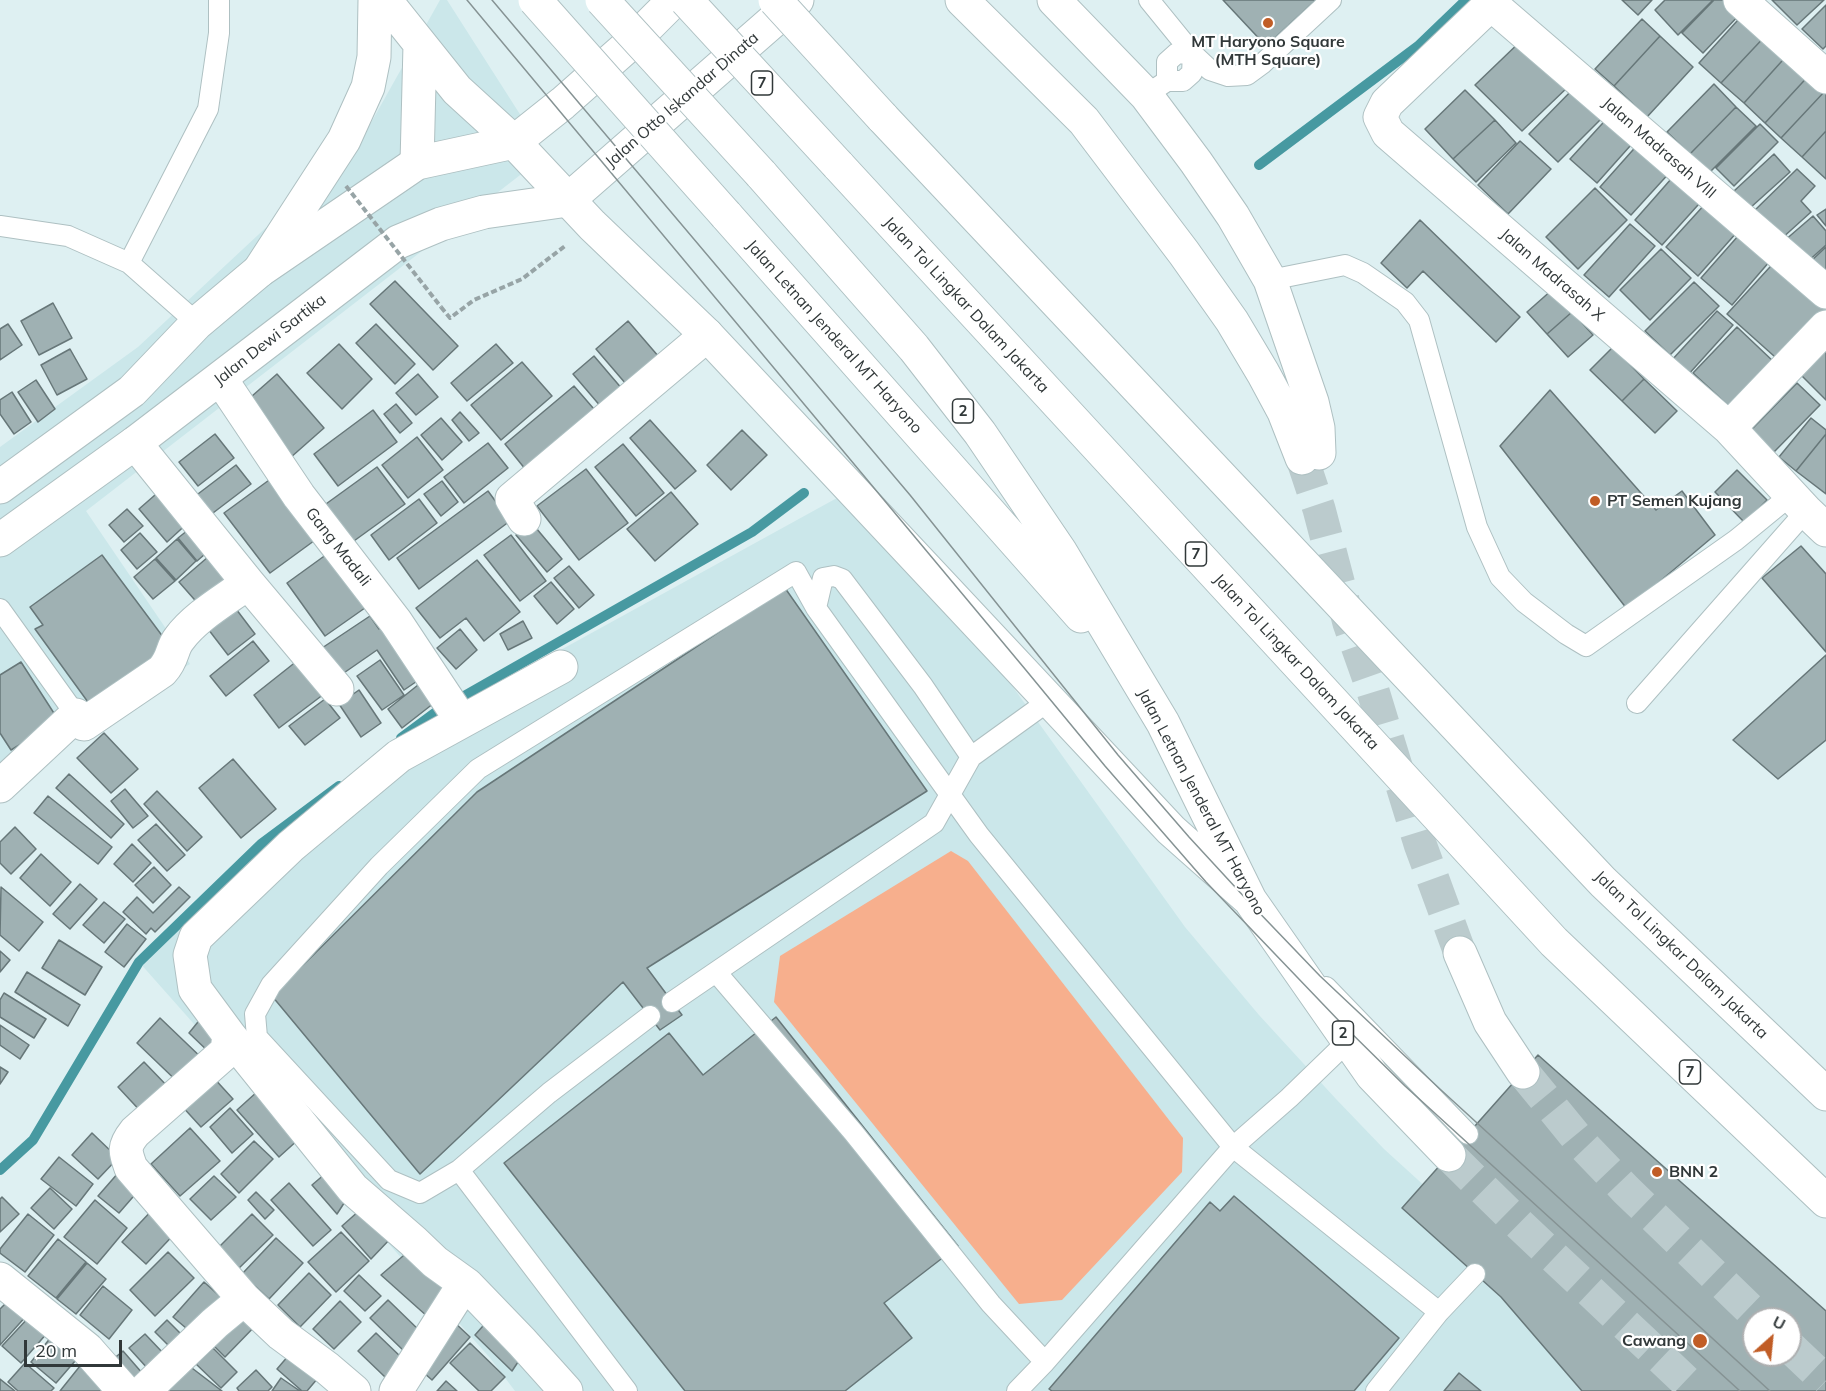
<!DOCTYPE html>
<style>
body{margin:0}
#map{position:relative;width:1826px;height:1391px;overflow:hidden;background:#def0f2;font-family:Mulish,sans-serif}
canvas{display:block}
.north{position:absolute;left:1742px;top:1307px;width:60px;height:60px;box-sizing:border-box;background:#fff;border:2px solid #adafb0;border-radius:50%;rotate:27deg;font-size:16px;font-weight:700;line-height:24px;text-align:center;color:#313839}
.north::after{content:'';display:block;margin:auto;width:21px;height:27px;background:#c15d26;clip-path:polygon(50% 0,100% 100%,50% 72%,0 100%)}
.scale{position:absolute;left:24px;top:1340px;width:98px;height:27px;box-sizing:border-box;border:3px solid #313839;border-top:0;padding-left:8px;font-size:18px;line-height:21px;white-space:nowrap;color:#313839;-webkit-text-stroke:4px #fff;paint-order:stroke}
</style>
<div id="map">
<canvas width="1826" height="1391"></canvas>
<div class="north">U</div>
<div class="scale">20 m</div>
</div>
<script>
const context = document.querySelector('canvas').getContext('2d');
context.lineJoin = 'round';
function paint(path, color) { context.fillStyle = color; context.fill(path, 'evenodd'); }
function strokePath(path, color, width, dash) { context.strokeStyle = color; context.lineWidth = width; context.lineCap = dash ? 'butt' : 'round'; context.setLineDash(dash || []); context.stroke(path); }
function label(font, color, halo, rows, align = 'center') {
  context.font = font + ' Mulish,sans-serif'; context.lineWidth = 4.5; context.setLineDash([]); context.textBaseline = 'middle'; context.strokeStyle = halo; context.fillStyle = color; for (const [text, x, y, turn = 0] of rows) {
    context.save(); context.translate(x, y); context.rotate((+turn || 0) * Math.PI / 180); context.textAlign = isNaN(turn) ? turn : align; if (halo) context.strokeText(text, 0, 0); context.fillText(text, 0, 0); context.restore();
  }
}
const built = new Path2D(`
 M440 0H447L546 155 86 511 190 664 11 764 0 778V447L138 347 363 137Z
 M866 482 1185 927 1259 1015 1336 1099 1384 1149 1650 1391H515L490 1358 139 962 457 707Z`);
const green = new Path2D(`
 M951 851 968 861 1183 1138 1182 1172 1062 1300 1019 1304 774 1002 780 956Z`);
const stream = new Path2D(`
 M1259 165 1418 46 1466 0
 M401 738 436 712 752 532 804 493
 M0 1170 33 1140 139 962 261 844 339 786`);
const building = new Path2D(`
 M1223 0H1316L1266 46Z
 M1622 0H1652L1638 15Z
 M1665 0H1713L1678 35 1655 10Z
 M1714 0H1729L1742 12 1703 53 1682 33Z
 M1772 0H1824L1797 25Z
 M1826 5V46L1823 49 1802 29Z
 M1747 10 1770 31 1721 83 1699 63Z
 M1642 19 1660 36 1614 86 1595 69Z
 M1770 31 1791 51 1744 103 1721 83Z
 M1660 36 1693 67 1647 117 1614 86Z
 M1525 37 1571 84 1522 131 1475 85Z
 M1791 51 1813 71 1765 123 1744 103Z
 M1813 71 1826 90 1781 138 1765 123Z
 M1578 84 1608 112 1558 162 1529 134Z
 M1714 84 1736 107 1690 154 1667 132Z
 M1465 90 1495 120 1453 159 1425 129Z
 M1826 90V131L1802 157 1781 138Z
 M1736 107 1756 126 1709 173 1690 154Z
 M1612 113 1639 136 1597 183 1570 159Z
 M1495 120 1516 143 1476 182 1453 159Z
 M1760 124 1778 142 1734 186 1716 168Z
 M1826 131V179L1802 157Z
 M1520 141 1551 169 1508 214 1478 185Z
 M1640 142 1672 170 1631 215 1600 187Z
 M1774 154 1790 172 1750 208 1734 191Z
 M1797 169 1815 186 1801 201 1811 212 1780 240 1753 212Z
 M1679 170 1707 195 1662 245 1635 220Z
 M1595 188 1627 220 1578 269 1546 237Z
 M1706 203 1738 231 1698 276 1666 247Z
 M1826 209V226L1817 215Z
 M1813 216 1826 231V245L1805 264 1784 241Z
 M1420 220 1520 317 1496 342 1423 271 1407 288 1381 263Z
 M1630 224 1655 246 1609 297 1584 275Z
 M1746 227 1776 254 1732 305 1701 278Z
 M1826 247V279L1810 262Z
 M1661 249 1691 278 1650 320 1620 290Z
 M1780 256 1826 296V319L1784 365 1727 314Z
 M395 281 458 346 433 370 370 304Z
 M1694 282 1719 306 1670 355 1645 331Z
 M1553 289 1572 312 1547 334 1527 312Z
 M53 303 72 338 39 355 21 321Z
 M1717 311 1733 325 1687 376 1671 361Z
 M1572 312 1593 335 1568 357 1547 334Z
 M628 321 659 357 626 384 596 349Z
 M8 324 22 345 0 360V329Z
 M376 324 415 364 395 384 356 343Z
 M1737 327 1775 363 1732 409 1693 373Z
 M339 344 372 379 342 409 307 373Z
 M496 344 513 363 467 401 451 383Z
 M1613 347 1644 379 1622 401 1590 370Z
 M70 349 87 379 57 395 41 365Z
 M1826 350V400L1801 375Z
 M594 356 623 390 602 408 573 374Z
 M522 362 552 396 501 440 471 405Z
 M277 374 324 428 290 458 243 404Z
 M418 374 438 397 416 415 396 393Z
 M1644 379 1677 411 1655 433 1622 401Z
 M36 380 55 409 38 422 18 392Z
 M1797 383 1820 405 1774 452 1751 430Z
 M574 386 600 416 530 475 505 444Z
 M1550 390 1656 510 1682 491 1715 535 1627 609 1500 446Z
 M12 392 31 422 14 434 0 414V400Z
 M396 404 412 423 400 433 384 414Z
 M373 410 397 442 338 486 314 454Z
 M460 412 479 433 469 441 452 420Z
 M441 418 462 442 442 460 421 435Z
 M1811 418 1826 430V434L1796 471 1779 457Z
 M650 420 696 471 675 489 630 438Z
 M742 430 767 455 731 490 707 465Z
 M215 434 234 458 198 486 179 462Z
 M1826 434V494L1796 471Z
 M417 437 443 470 408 498 382 465Z
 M488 443 508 468 464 503 444 477Z
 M623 444 664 493 636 516 595 467Z
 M236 465 251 484 209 516 194 497Z
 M377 467 405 504 347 546 319 509Z
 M586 469 628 523 579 560 537 506Z
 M1737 470 1767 500 1745 523 1715 492Z
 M276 475 322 535 270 573 224 513Z
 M442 481 458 502 441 516 424 494Z
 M163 488 191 520 167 542 139 509Z
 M488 491 510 521 419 589 397 558Z
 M671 492 698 524 655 561 627 529Z
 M419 499 437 523 389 560 371 535Z
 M127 509 143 526 124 542 109 525Z
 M531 522 562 559 547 572 516 535Z
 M193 526 212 548 197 561 178 538Z
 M140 533 157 552 137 569 121 550Z
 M511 535 546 581 520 601 484 555Z
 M177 539 196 561 176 580 156 558Z
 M1801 546 1826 574V652L1762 578Z
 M334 549 372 603 325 636 287 583Z
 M102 555 172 649 93 709 35 629 43 625 30 607Z
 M208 557 229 582 201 607 179 582Z
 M155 559 175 581 153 599 134 577Z
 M477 560 520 612 484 641 466 618 440 638 416 608Z
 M569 566 594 595 579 608 554 578Z
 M551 582 574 609 557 624 534 596Z
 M785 588 927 791 647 968 682 1015 660 1030 623 982 420 1174 272 996 477 792Z
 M233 605 255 634 228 655 205 625Z
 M370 616 379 629 389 622 426 675 404 690 377 650 338 677 319 650Z
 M523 621 532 638 508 650 500 634Z
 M460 629 477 650 456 669 437 648Z
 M253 641 269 661 226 696 210 676Z
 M1826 655V740L1778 779 1733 740Z
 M302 657 328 691 279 728 254 695Z
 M380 660 404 695 382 710 357 676Z
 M21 662 59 721 11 750 0 733V675Z
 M428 677 443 696 402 728 388 709Z
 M359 690 381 723 361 737 339 704Z
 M325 699 340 718 305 745 289 726Z
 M104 733 138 769 111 793 77 758Z
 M233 759 276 809 241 838 199 788Z
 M69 774 124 824 111 838 56 788Z
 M125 789 148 816 133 828 111 801Z
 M157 791 202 837 187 851 144 804Z
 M48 796 112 847 98 864 34 813Z
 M156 824 185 855 167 871 138 840Z
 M15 827 36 849 11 874 0 863V842Z
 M132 844 151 863 133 882 114 864Z
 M41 854 71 882 50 906 20 878Z
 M154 867 171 885 153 903 135 885Z
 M80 884 97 899 70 929 53 914Z
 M1 887 43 922 19 951 0 935Z
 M179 887 190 897 155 932 151 928 146 934 123 912 137 897 153 913Z
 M104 902 125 919 104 943 83 925Z
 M127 924 146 939 124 967 105 952Z
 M59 940 102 967 85 995 42 968Z
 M0 951 10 960 0 972Z
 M27 972 80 1005 68 1026 15 992Z
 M4 993 46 1019 34 1038 0 1017V1000Z
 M202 1017 226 1042 212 1055 189 1033Z
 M776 1017 958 1246 884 1303 912 1338 845 1391H685L504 1163 669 1033 703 1075Z
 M160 1018 208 1064 184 1088 137 1043Z
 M0 1025 29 1045 20 1059 0 1045Z
 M1538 1055 1826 1311V1391H1582L1501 1297 1402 1208ZM1754 1319H1790V1355H1754Z
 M144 1062 172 1091 145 1116 118 1087Z
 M0 1067 8 1072 0 1084Z
 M212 1076 233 1099 201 1127 180 1104Z
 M258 1091 300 1138 279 1157 237 1110Z
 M230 1108 253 1134 232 1153 210 1127Z
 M190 1128 220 1161 180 1196 151 1164Z
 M92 1133 118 1158 98 1179 72 1155Z
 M254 1141 273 1159 239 1193 221 1174Z
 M59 1157 93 1184 76 1206 41 1179Z
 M119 1172 139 1190 119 1213 98 1196Z
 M326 1173 348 1197 337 1214 312 1185Z
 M214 1176 236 1197 211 1220 190 1199Z
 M289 1183 331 1230 313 1246 271 1200Z
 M50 1188 72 1209 54 1229 31 1208Z
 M256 1192 274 1210 265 1219 248 1200Z
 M1234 1196 1399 1338 1354 1391H1052L1049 1389 1210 1202 1220 1211Z
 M2 1197 19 1214 0 1232V1199Z
 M95 1200 127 1228 97 1264 64 1237Z
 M156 1206 180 1228 146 1264 122 1242Z
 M360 1210 391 1238 371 1259 342 1226Z
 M28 1214 54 1235 25 1272 0 1253V1249Z
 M252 1214 273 1235 236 1271 215 1251Z
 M341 1232 369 1261 336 1292 308 1262Z
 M276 1238 303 1263 269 1299 242 1274Z
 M58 1239 86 1262 56 1298 28 1276Z
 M410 1250 451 1289 428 1317 381 1275Z
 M168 1252 194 1278 155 1316 130 1290Z
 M87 1263 106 1279 76 1314 57 1299Z
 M309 1273 331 1295 300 1327 278 1305Z
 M359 1275 381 1296 365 1311 344 1291Z
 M204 1282 223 1299 193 1334 173 1317Z
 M103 1286 132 1310 109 1339 80 1315Z
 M11 1298 28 1314 0 1345V1309Z
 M388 1300 424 1335 406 1353 370 1318Z
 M340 1301 361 1322 334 1349 313 1329Z
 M243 1304 260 1321 225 1357 208 1340Z
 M30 1316 48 1332 21 1363 2 1346Z
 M490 1318 520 1359 512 1371 475 1335Z
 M167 1320 186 1339 174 1351 155 1332Z
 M454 1322 470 1337 432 1380 415 1365Z
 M56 1331 82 1353 56 1383 31 1362Z
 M376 1333 403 1359 385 1377 358 1351Z
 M145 1334 165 1355 149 1370 129 1348Z
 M470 1343 505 1377 491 1391H479L450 1363Z
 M213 1348 237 1372 221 1388 196 1364Z
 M295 1348 323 1372 307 1391H302L277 1369Z
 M123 1351 143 1374 126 1389 106 1365Z
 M84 1361 110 1391H60Z
 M25 1363 54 1388 51 1391H18L8 1382Z
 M188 1365 222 1391H167Z
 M256 1370 272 1387 268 1391H239L237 1388Z
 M1459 1373 1481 1391H1444Z
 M281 1378 300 1391H272Z
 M0 1379 15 1391H0Z
 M446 1381 457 1391H437Z`);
const highwayTunnel = new Path2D(`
 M1302 458 1319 509 1349 623 1372 688 1420 844 1460 953
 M1523 1072 1582 1144 1626 1190 1760 1319
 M1449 1155 1520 1225 1696 1391
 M1790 1347 1826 1381`);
const path = new Path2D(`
 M441 307 450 318 474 300 522 279 565 246`);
const lane = new Path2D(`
 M1149 0 1193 54 1210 70 1228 76 1247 75 1262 64 1331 0
 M1146 95 1167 81H1183L1192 73 1193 54 1177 53 1167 62V81
 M0 226 68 236 129 263 197 323
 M129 263 208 109 219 33V0
 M1270 280 1345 265 1363 273 1405 302 1419 320 1477 527 1500 577 1524 602 1566 634 1586 646 1736 540 1791 495
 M816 608 823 578 834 576 842 579 923 686 971 757
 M0 609 76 715
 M1637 703 1806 511
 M716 972 853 1132 991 1304 1045 1362
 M1326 987 1468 1134
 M672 1002 934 823 971 757 1050 700
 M650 1016 549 1093 459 1170 420 1193 389 1180 257 1037 255 1014 271 985 379 866 478 769 796 572 816 608 979 835 1233 1147 1439 1312
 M459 1170 627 1391
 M1017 1391 1045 1362 1233 1147 1289 1098 1348 1041
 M1376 1391 1439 1312 1475 1274`);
const street = new Path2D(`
 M1495 0 1387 103 1380 117 1388 133 1729 428 1806 511 1826 530
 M1740 0 1826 77
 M1491 4 1826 292
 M223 377 228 390 299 496 396 622 457 714
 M1729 428 1826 327
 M135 443 248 583 337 689
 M524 519 512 499 707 335
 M0 786 76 715 84 724 162 671C174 658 171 649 179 639 196 616 225 600 248 583
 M229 1035 353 1189 413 1241 435 1262 467 1285
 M0 1279 87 1349 124 1391
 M144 1391 215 1323 244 1299
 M354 1391 327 1368 281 1334 244 1299 131 1168C125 1151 123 1147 135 1132L227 1051 229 1035 195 989 190 955 196 937 291 846 399 756 561 667
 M396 1391 459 1292 467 1285 522 1342 566 1391`);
const primary = new Path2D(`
 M0 487 132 391 197 323 259 271 417 163 514 142 563 103 632 42 674 0
 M0 540 135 443 398 242 441 224 484 212 568 200 797 0`);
const highway = new Path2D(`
 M385 0 457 90 514 142 592 225 707 335 1171 830 1250 900
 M962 0 1084 121 1184 253 1232 321 1263 373 1284 412 1302 458
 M1054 0 1146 95 1196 162 1233 216 1270 280 1312 402 1318 428 1319 453
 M882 117 1603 882 1826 1094
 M417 163 420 45
 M838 165 1554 942 1826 1201
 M761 174 914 348 980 433 1060 551 1163 723 1250 900 1372 1075 1449 1155
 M726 215 1081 616
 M259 271 344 140 368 87 374 57 375 0
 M1460 953 1490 1022 1523 1072`);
const tram = new Path2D(`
 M467 0 1025 669 1105 766 1206 882 1342 1024 1405 1086 1740 1391
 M492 0 910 495 1118 755 1189 837 1248 901 1320 976 1441 1090 1770 1391`);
const pathBridge = new Path2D(`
 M346 186 441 307`);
const highwayBridge = new Path2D(`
 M535 0 726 215
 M602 0 761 174
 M686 0 838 165
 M775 0 882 117`);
const markers = [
 [1268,23,6,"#c15d26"],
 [1595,501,6,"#c15d26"],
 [1657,1172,6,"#c15d26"],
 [1700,1341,8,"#c15d26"]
];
const shields = [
 [762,83,21],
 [963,411,21],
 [1196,554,21],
 [1343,1033,21],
 [1690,1072,21]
];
const shieldNames = [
 ["7",762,83],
 ["2",963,411],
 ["7",1196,554],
 ["2",1343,1033],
 ["7",1690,1072]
];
const poiNames = [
 ["MT Haryono Square",1268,42,"center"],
 ["(MTH Square)",1268,60,"center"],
 ["PT Semen Kujang",1607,501],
 ["BNN 2",1669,1172],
 ["Cawang",1686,1341,"right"]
];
const streetNames = [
 ["Jalan Otto Iskandar Dinata",682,100,-41],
 ["Jalan Madrasah VIII",1659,148,41],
 ["Jalan Madrasah X",1552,275,41],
 ["Jalan Tol Lingkar Dalam Jakarta",966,305,47],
 ["Jalan Letnan Jenderal MT Haryono",834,337,48],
 ["Jalan Dewi Sartika",270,340,-38],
 ["Gang Madali",338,547,52],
 ["Jalan Tol Lingkar Dalam Jakarta",1296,662,47],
 ["Jalan Letnan Jenderal MT Haryono",1201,802,62],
 ["Jalan Tol Lingkar Dalam Jakarta",1681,955,44]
];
paint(built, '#cbe7ea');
paint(green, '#f7af8d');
strokePath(stream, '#4799a1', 10);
paint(building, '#9fb1b3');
strokePath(building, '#677779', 1.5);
strokePath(highwayTunnel, '#bbcbcd', 33, [33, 16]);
strokePath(lane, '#aec0c2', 22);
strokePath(street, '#aec0c2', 35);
strokePath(primary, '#aec0c2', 35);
strokePath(highway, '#aec0c2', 35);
strokePath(path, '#97a4a6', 4, [6, 3]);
strokePath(lane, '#fff', 20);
strokePath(street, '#fff', 33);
strokePath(primary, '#fff', 33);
strokePath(highway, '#fff', 33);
strokePath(tram, '#869394', 1.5);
strokePath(highwayBridge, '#aec0c2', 35, []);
strokePath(pathBridge, '#97a4a6', 4, [6, 3]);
strokePath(highwayBridge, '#fff', 33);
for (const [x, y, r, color] of markers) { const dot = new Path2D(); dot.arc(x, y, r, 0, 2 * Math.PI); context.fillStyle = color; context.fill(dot); strokePath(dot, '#fff', 2); }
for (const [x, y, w] of shields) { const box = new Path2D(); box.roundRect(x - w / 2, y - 12, w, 24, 4.5); context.fillStyle = '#fff'; context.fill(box); strokePath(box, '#313839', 1.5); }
label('bold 15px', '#313839', null, shieldNames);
label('bold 16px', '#313839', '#fff', poiNames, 'left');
label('16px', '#313839', '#fff', streetNames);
</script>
